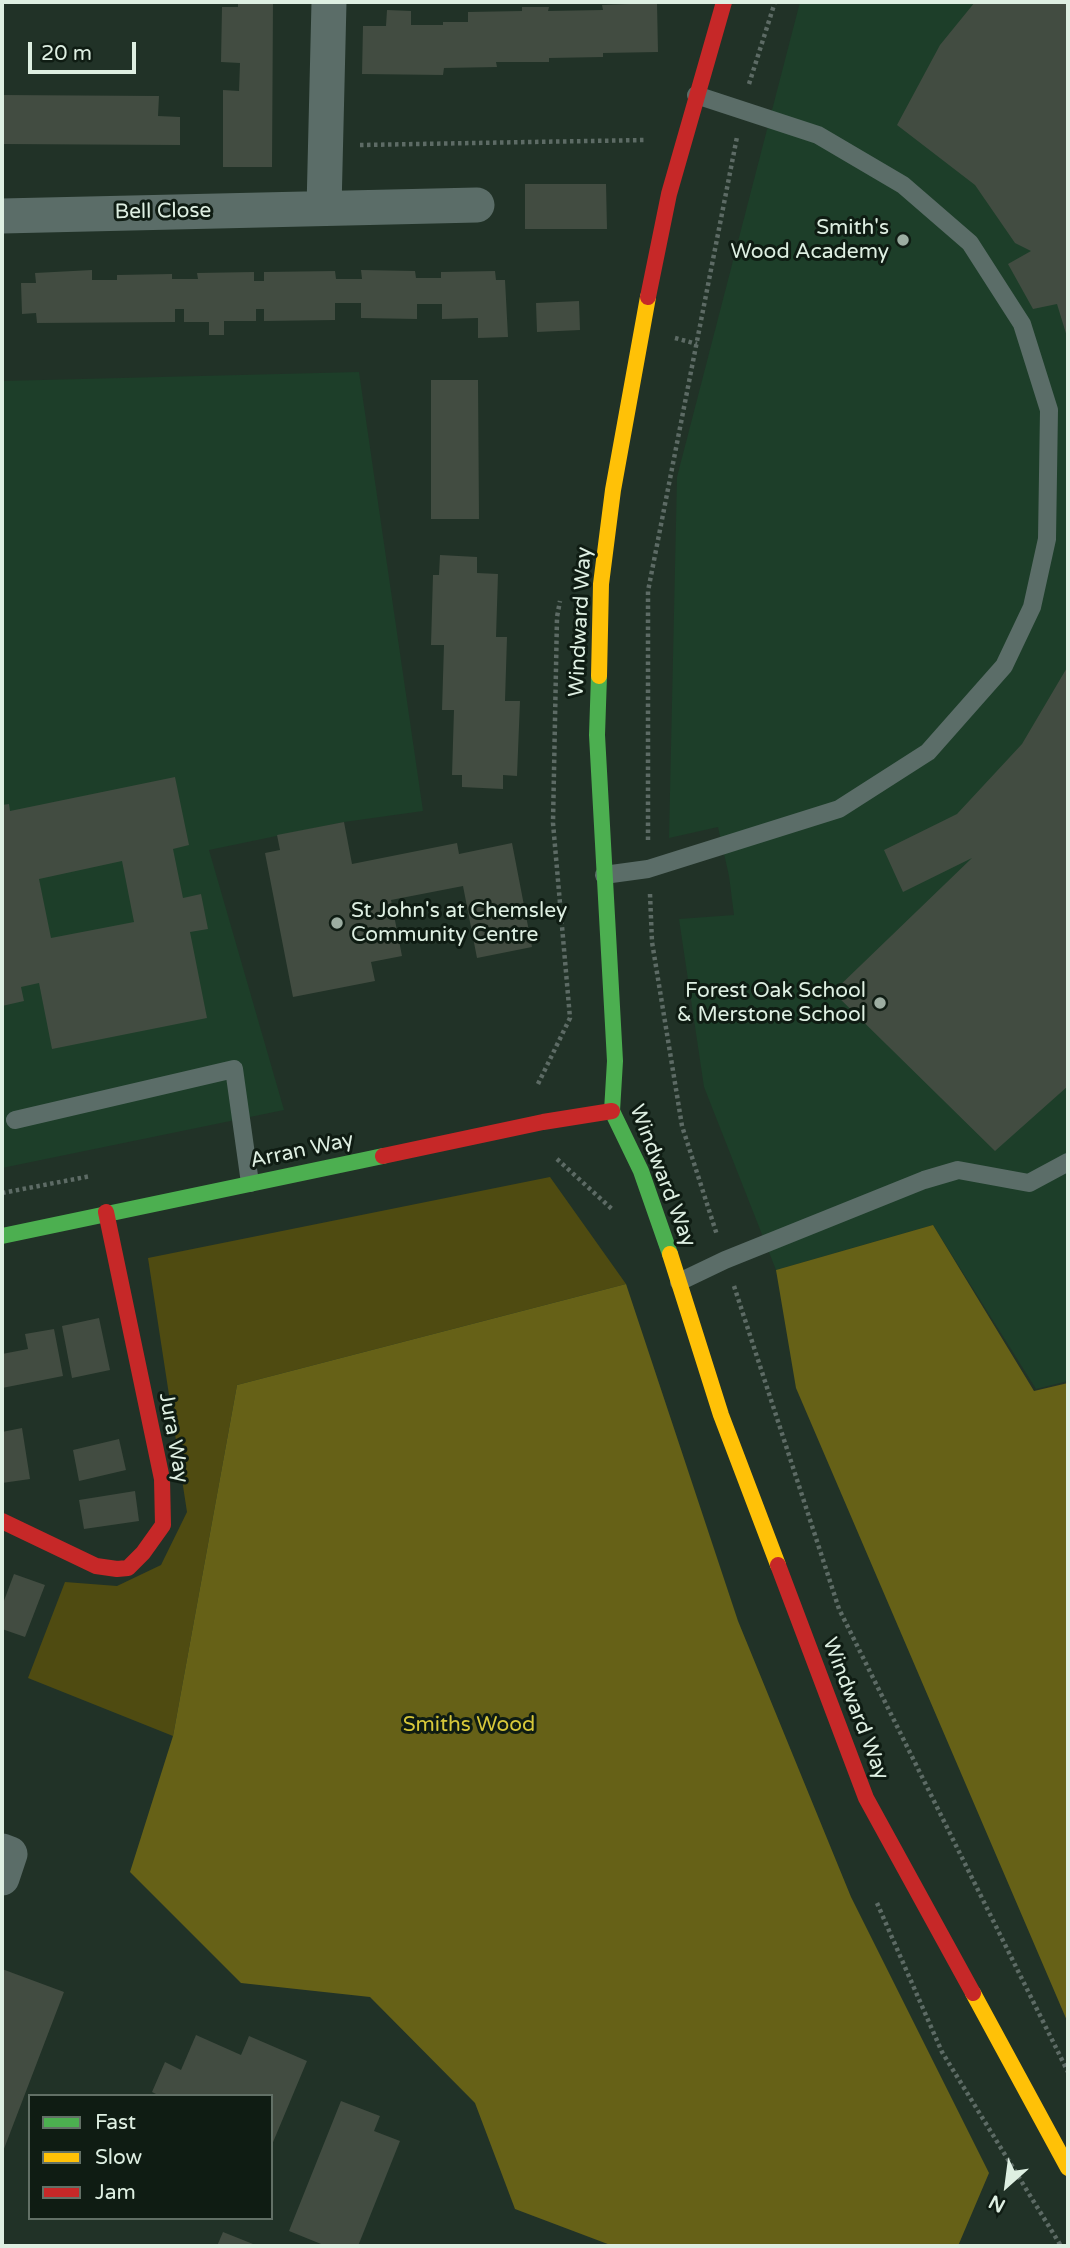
<!DOCTYPE html>
<style>
body{margin:0}
#map{position:relative;width:1070px;height:2248px;overflow:hidden;background:#213227;font-family:"Varela Round",sans-serif}
canvas{display:block}
.frame{position:absolute;inset:0;border:4px solid #deefe2;pointer-events:none}
.legend{position:absolute;left:28px;top:2094px;width:245px;height:126px;box-sizing:border-box;background:#0f1c13;border:2px solid #627066;margin:0;padding:9px 12px;list-style:none;font-size:21px;color:#deefe2}
.legend li{display:flex;align-items:center;gap:14px;height:35px}
.legend b{width:35px;border:2px solid #627066}
.north{position:absolute;left:972px;top:2150px;width:70px;height:70px;-webkit-text-stroke:5px #0f1c13;paint-order:stroke;rotate:208deg;font-size:19px;font-weight:700;line-height:28px;text-align:center;color:#deefe2}
.north::after{content:'';display:block;margin:auto;width:24px;height:32px;background:#deefe2;clip-path:polygon(50% 0,100% 100%,50% 72%,0 100%)}
.scale{position:absolute;left:28px;top:42px;width:108px;height:32px;box-sizing:border-box;border:4px solid #deefe2;border-top:0;padding-left:9px;font-size:21px;line-height:24px;white-space:nowrap;color:#deefe2;-webkit-text-stroke:5px #0f1c13;paint-order:stroke}
</style>
<div id="map">
<canvas width="1070" height="2248"></canvas>
<div class="frame"></div>
<ul class="legend">
<li><b style="height:9px;background:#4caf50"></b>Fast</li>
<li><b style="height:9px;background:#ffc107"></b>Slow</li>
<li><b style="height:9px;background:#c62828"></b>Jam</li>
</ul>
<div class="north">N</div>
<div class="scale">20 m</div>
</div>
<script>
const context = document.querySelector('canvas').getContext('2d');
context.lineJoin = 'round';
function paint(path, color) { context.fillStyle = color; context.fill(path, 'evenodd'); }
function strokePath(path, color, width, dash) { context.strokeStyle = color; context.lineWidth = width; context.lineCap = dash ? 'butt' : 'round'; context.setLineDash(dash || []); context.stroke(path); }
function label(font, color, halo, rows, align = 'center') {
  context.font = font + ' "Varela Round",sans-serif'; context.lineWidth = 6; context.setLineDash([]); context.textBaseline = 'middle'; context.strokeStyle = halo; context.fillStyle = color; for (const [text, x, y, turn = 0] of rows) {
    context.save(); context.translate(x, y); context.rotate((+turn || 0) * Math.PI / 180); context.textAlign = isNaN(turn) ? turn : align; if (halo) context.strokeText(text, 0, 0); context.fillText(text, 0, 0); context.restore();
  }
}
const built = new Path2D(`
 M800 2H1068V1381L1036 1389 933 1225 776 1270 704 1087 679 919 734 915 729 876 718 827 669 838 677 477Z
 M359 372 423 811 344 822 209 850 284 1110 2 1168V381Z`);
const green = new Path2D(`
 M550 1177 626 1284 237 1385 173 1736 28 1678 65 1582 117 1586 161 1565 187 1512 148 1258Z`);
const forest = new Path2D(`
 M933 1225 1034 1391 1068 1383V2023L796 1388 776 1270Z
 M626 1284 738 1621 851 1897 989 2173 958 2246H613L515 2209 475 2103 370 1997 241 1983 130 1872 173 1736 237 1385Z`);
const building = new Path2D(`
 M238 2H273L272 167H223V90L239 91 240 63 221 62 222 7H238Z
 M975 2H1068V340L1057 304 1033 309 1008 264 1031 251 1015 243 975 185 897 125 940 45Z
 M657 3 658 52 603 53V57L549 58V62H496L497 67 444 68 443 75 362 74 363 26H386L387 10 411 11V25H443V22H468V12L522 11V7H549L548 11 603 10 602 5Z
 M2 95 159 96 158 116 180 117V145L2 144Z
 M525 184H606L607 229H525Z
 M92 270V280H117V275L172 274V279H198L197 273 254 272V281H264V272L335 271 336 279H362L361 270 415 271 416 278H441V272L495 271 496 280H505L508 337 478 338V318L442 319V304H417V319L361 318V303H335V320L264 321V309H256V321H224V335H209V322H184V309H175V322L37 323 36 313 22 314 21 283H36L35 273Z
 M579 301 580 330 537 332 536 303Z
 M431 380H478L479 519H431Z
 M440 555 477 557V573L498 574 496 637H507L505 701H520L517 776 503 775V789L462 787V775H452L454 710H442L444 645H431L433 575H439Z
 M1068 666V1086L995 1151 833 992 972 858 903 892 884 850 957 814 1022 744Z
 M175 777 189 845 173 849 183 898 201 894 208 929 190 932 207 1018 52 1049 39 983 21 987 24 1001 2 1006V805L9 804 10 811ZM122 861 134 922 51 938 39 879Z
 M344 822 352 864 457 843 459 854 512 843 532 947 477 958 463 886 391 900 402 956 371 962 375 981 293 997 265 853 280 850 277 835Z
 M99 1318 110 1370 72 1378 62 1326Z
 M54 1329 63 1376 2 1388V1354L28 1349 25 1334Z
 M22 1428 30 1479 2 1483V1432Z
 M119 1439 126 1470 79 1481 73 1450Z
 M135 1491 139 1521 84 1529 79 1500Z
 M14 1574 45 1585 25 1637 2 1629V1606Z
 M2 1969 64 1992 2 2154Z
 M196 2035 241 2055 249 2036 307 2061 271 2147V2096H160L152 2092 165 2062 181 2070Z
 M341 2101 380 2116 374 2131 400 2141 358 2246H326L289 2231Z
 M223 2232 258 2246H217Z`);
const path = new Path2D(`
 M749 84 775 2
 M360 145 645 140
 M675 338 697 344
 M648 840V591L737 137
 M650 894 652 942 682 1126 717 1235
 M538 1084 570 1018 553 823 557 617 560 601
 M557 1159 613 1210
 M2 1193 91 1176
 M734 1286 839 1609 1068 2072
 M877 1903 942 2052 1061 2246`);
const lane = new Path2D(`
 M604 875 648 869 839 809 928 752 1004 666 1032 607 1047 539 1049 410 1022 324 970 243 903 185 818 135 696 95
 M15 1120 234 1069 250 1183
 M679 1282 725 1260 924 1180 958 1170 1029 1183 1068 1162`);
const street = new Path2D(`
 M324 208 329 2
 M2 216 477 205
 M2 1851 10 1854 2 1878`);
const fast = new Path2D(`
 M599 676 597 735 615 1061 612 1111 641 1171 670 1254
 M2 1236 383 1156`);
const slow = new Path2D(`
 M599 676 601 584 613 490 648 297
 M670 1254 721 1415 778 1565
 M973 1993 1068 2168`);
const jam = new Path2D(`
 M648 297 669 194 724 2
 M383 1156 543 1122 612 1111
 M2 1521 96 1566 117 1569 128 1568 143 1553 163 1525 162 1479 106 1212
 M778 1565 866 1798 973 1993`);
const markers = [
 [903,240,7,"#9cada1"],
 [337,923,7,"#9cada1"],
 [880,1003,7,"#9cada1"]
];
const streetNames = [
 ["Bell Close",163,212,-1],
 ["Windward Way",581,622,-87],
 ["Arran Way",302,1151,-12],
 ["Windward Way",662,1176,69],
 ["Jura Way",173,1438,80],
 ["Windward Way",855,1709,69]
];
const poiNames = [
 ["Smith's",889,228],
 ["Wood Academy",889,252],
 ["St John's at Chemsley",351,911,"left"],
 ["Community Centre",351,935,"left"],
 ["Forest Oak School",866,991],
 ["& Merstone School",866,1015]
];
const parkNames = [
 ["Smiths Wood",469,1725]
];
paint(built, '#1d3e29');
paint(green, '#4f4b11');
paint(forest, '#666117');
paint(building, '#424c41');
strokePath(path, '#5d6b65', 4.5, [3.5, 3.5]);
strokePath(lane, '#5b6d68', 18);
strokePath(street, '#5b6d68', 35);
strokePath(fast, '#4caf50', 16);
strokePath(slow, '#ffc107', 16);
strokePath(jam, '#c62828', 16);
for (const [x, y, r, color] of markers) { const dot = new Path2D(); dot.arc(x, y, r, 0, 2 * Math.PI); context.fillStyle = color; context.fill(dot); strokePath(dot, '#0f1c13', 2.5); }
label('21px', '#deefe2', '#0f1c13', streetNames);
label('21px', '#deefe2', '#0f1c13', poiNames, 'right');
label('21px', '#d7c83a', '#0f1c13', parkNames);
</script>
